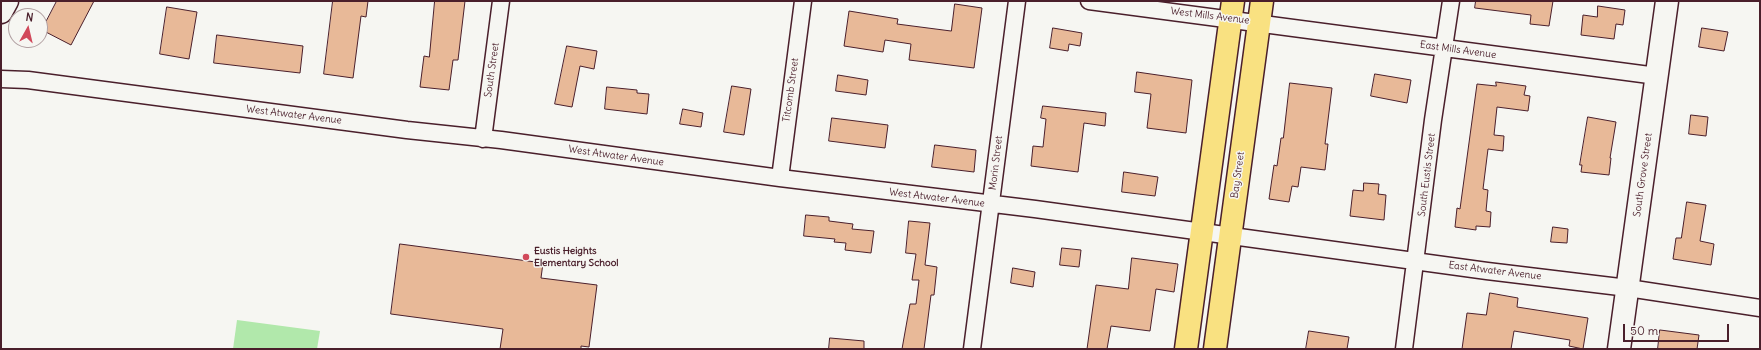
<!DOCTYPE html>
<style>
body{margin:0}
#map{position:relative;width:1761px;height:350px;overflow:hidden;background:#f6f6f2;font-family:Delius,sans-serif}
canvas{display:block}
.frame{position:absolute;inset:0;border:2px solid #4a1f2b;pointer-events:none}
.north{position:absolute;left:8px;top:8px;width:40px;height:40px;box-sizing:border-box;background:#f6f6f2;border:1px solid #b1a0a2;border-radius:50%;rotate:8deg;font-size:11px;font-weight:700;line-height:16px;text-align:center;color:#4a1f2b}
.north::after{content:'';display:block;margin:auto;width:14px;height:18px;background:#d1495b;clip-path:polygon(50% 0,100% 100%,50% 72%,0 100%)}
.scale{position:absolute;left:1623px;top:324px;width:106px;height:18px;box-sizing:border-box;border:2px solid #4a1f2b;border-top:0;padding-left:5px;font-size:12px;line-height:14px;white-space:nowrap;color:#4a1f2b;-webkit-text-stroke:3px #f6f6f2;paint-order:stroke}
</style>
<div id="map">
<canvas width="1761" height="350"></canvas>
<div class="frame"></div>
<div class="north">N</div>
<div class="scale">50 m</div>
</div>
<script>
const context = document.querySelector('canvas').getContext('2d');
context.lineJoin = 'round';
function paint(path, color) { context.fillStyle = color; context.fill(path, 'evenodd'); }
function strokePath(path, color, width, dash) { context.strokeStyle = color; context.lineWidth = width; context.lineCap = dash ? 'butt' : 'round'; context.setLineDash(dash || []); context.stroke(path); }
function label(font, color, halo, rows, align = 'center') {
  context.font = font + ' Delius,sans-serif'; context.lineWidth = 3; context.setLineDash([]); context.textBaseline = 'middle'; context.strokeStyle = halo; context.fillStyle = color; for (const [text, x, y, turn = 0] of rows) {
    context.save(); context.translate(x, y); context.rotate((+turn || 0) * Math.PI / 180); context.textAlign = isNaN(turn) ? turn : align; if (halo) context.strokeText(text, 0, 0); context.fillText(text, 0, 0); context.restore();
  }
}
const green = new Path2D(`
 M237 320 320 331 317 349H233Z`);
const building = new Path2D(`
 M57 1H94L71 45 42 30Z
 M333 1H368L366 17 361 16 353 78 324 74Z
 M435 1H465L458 60H453L449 90 420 87 424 56 429 57Z
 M1476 1H1553L1549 26 1530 24 1531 15 1475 8Z
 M955 4 982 8 974 68 909 60 911 44 885 40 883 52 844 46 849 11 898 19 897 24 951 31Z
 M1598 6 1625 10 1623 25 1616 24 1614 39 1581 35 1583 15 1597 17Z
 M167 7 197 12 189 59 160 54Z
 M1053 28 1082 33 1080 46 1069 44 1068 51 1050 48Z
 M1702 28 1728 32 1724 51 1699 47Z
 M217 35 303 46 300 73 214 63Z
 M567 46 597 51 594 69 580 66 572 107 555 104Z
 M1137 72 1192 80 1186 133 1147 128 1151 94 1135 92Z
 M1375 74 1411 80 1407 103 1371 96Z
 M838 75 868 80 866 95 836 91Z
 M1496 82 1526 86 1524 95 1530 96 1528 111 1497 107 1494 135 1504 136 1503 151 1488 149 1483 189 1488 190 1486 211 1491 212 1490 227 1476 226V230L1455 227 1457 208 1460 209 1477 84 1496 86Z
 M1290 83 1332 88 1325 144H1328L1325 170 1301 167 1298 187 1292 186 1289 202 1269 199 1274 165 1277 166 1281 138H1283Z
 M732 86 751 89 744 135 724 132Z
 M607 87 637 90V93L649 94 647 114 605 109Z
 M1043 106 1106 113 1105 126 1084 123 1078 172 1031 166 1033 146 1043 147 1046 119 1041 118Z
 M683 109 703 113 701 127 680 124Z
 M1691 115 1708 117 1706 136 1689 134Z
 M1588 117 1616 122 1610 158H1611L1609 175 1581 172 1582 165H1580Z
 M832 118 888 125 885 148 829 141Z
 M935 145 976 150 974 172 932 167Z
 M1124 172 1158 177 1155 196 1122 192Z
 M1364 183 1379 184 1378 194 1386 195 1384 220 1350 216 1353 190 1363 191Z
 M1687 202 1706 205 1700 241 1714 244 1711 265 1673 259 1676 238H1681Z
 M806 215 829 217V221L853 224 852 229 874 231 871 253 845 250 846 243 834 242 835 239 804 236Z
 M909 221 930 223 925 265 937 267 934 295H931L924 349H902L910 304H916L919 280H912L916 254 906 253Z
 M1553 227 1568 229 1567 243 1551 242Z
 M400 244 543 263 541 278 597 285 589 347 581 346V349H500L503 329 391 314Z
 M1062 248 1081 250 1079 267 1060 265Z
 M1132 258 1178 264 1174 292 1156 289 1150 331 1111 326 1107 349H1087L1096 285 1128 289Z
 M1013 268 1035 272 1033 287 1011 283Z
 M1490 293 1518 298 1517 307 1588 318 1583 349 1569 346 1570 340 1514 331 1511 349H1462L1467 313 1486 315Z
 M1660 330 1699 335 1697 349H1658Z
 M1309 331 1349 337 1347 349H1306Z
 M830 338 864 341V349H829Z`);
const street = new Path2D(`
 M1089 1 1657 76
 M1 79 28 80 407 130 501 140 780 178 1035 209 1487 271 1628 288 1760 308
 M483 139 501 1
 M780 178 803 1
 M972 349 1017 1
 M1404 349 1433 120 1451 1`);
const secondary = new Path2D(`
 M1 12 7 1
 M1619 349 1667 1`);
const primary = new Path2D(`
 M1186 349 1233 1
 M1215 349 1262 1`);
const markers = [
 [526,257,4,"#d1495b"]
];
const streetNames = [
 ["West Mills Avenue",1210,16,7],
 ["East Mills Avenue",1458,50,8],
 ["South Street",492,70,-82],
 ["Titcomb Street",791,90,-82],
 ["West Atwater Avenue",294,115,7],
 ["West Atwater Avenue",616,156,8],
 ["Morin Street",996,163,-83],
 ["Bay Street",1238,175,-82],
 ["South Eustis Street",1427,175,-83],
 ["South Grove Street",1643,175,-82],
 ["West Atwater Avenue",937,198,7],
 ["East Atwater Avenue",1495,271,7]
];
const poiNames = [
 ["Eustis Heights",534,251],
 ["Elementary School",534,263]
];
paint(green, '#b1e8ab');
paint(building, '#e8b998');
strokePath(building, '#4a1f2b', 1);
strokePath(street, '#4a1f2b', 19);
strokePath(secondary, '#4a1f2b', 25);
strokePath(primary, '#4a1f2b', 25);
strokePath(street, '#f6f6f2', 16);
strokePath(secondary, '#f6f6f2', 22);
strokePath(primary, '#f9e181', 22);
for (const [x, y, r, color] of markers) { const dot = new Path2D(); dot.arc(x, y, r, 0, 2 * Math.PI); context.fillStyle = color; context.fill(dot); strokePath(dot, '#f6f6f2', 1.5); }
label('10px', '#4a1f2b', '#f6f6f2', streetNames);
label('bold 10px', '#4a1f2b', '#f6f6f2', poiNames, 'left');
</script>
